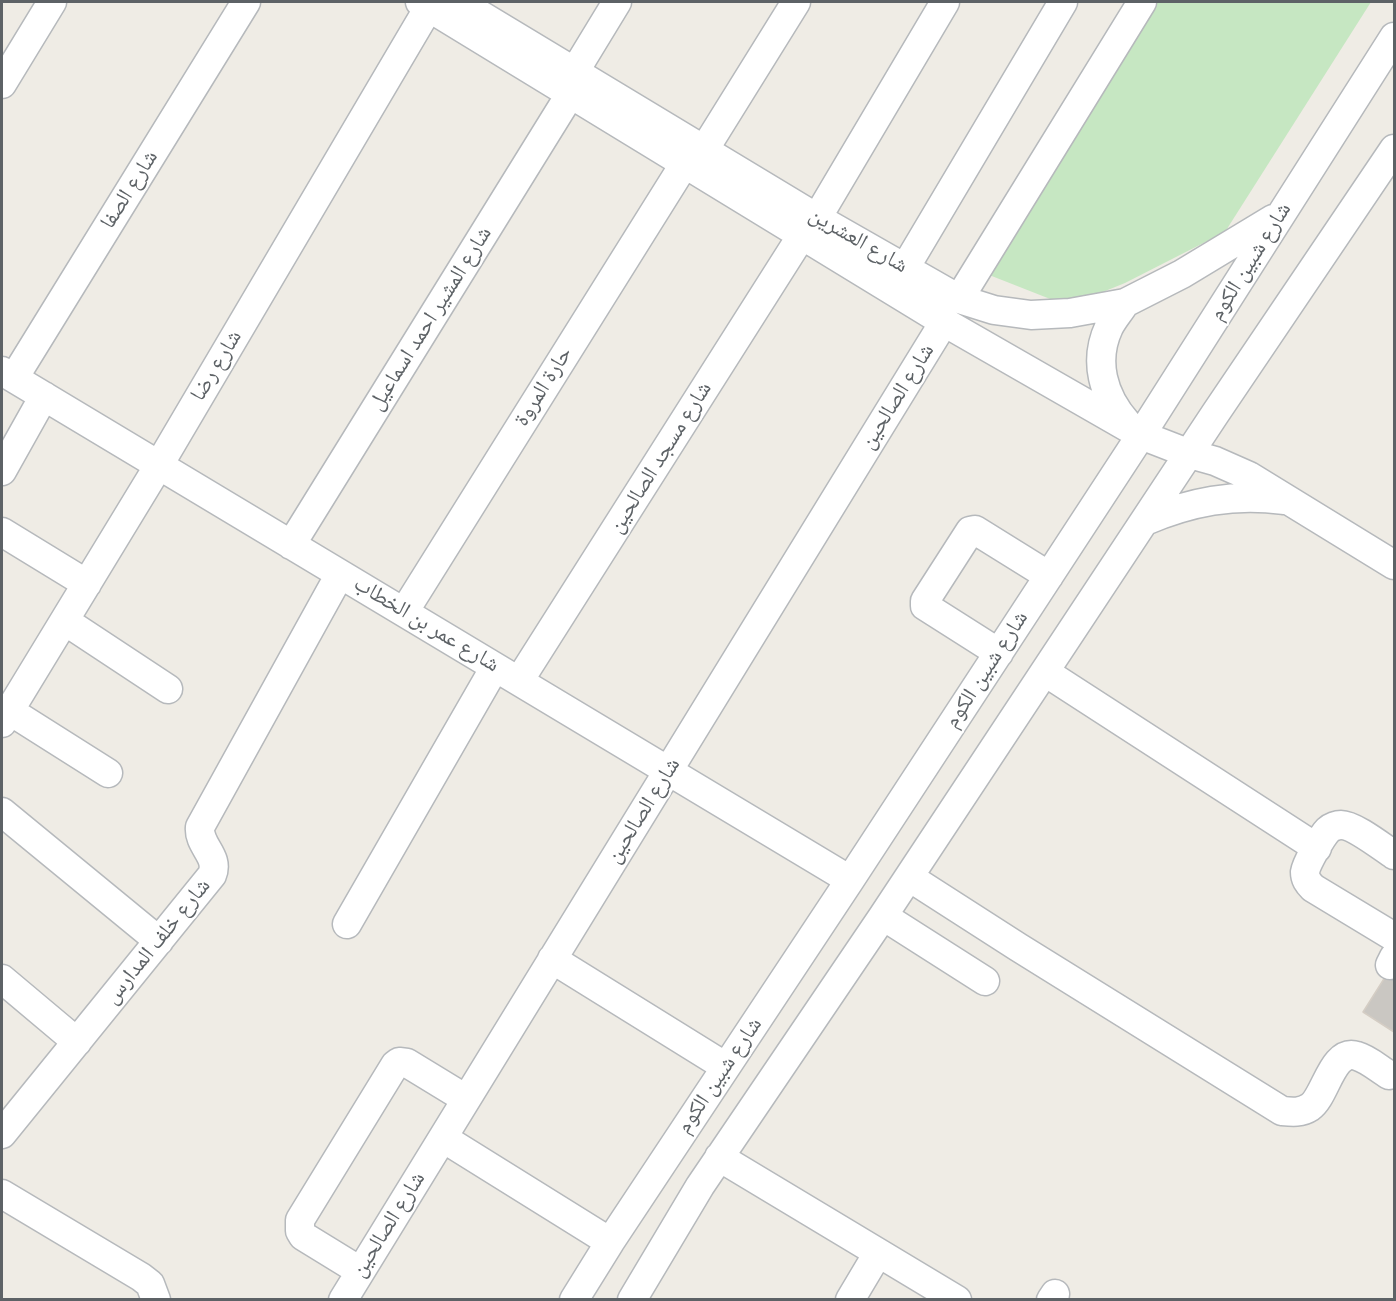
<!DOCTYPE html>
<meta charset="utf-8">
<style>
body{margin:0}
#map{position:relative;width:1396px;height:1301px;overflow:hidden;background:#efece5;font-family:"Titillium Web",sans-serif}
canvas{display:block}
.frame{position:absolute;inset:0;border:3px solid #5d6266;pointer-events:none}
</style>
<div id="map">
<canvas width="1396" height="1301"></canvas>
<div class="frame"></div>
</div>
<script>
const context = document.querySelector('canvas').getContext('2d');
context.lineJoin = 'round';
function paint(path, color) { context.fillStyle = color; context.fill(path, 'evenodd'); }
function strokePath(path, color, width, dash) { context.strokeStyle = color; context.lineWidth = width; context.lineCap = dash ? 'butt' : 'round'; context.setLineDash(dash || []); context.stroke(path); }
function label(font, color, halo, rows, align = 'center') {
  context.font = font + ' "Titillium Web","Noto Naskh Arabic",sans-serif'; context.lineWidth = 4.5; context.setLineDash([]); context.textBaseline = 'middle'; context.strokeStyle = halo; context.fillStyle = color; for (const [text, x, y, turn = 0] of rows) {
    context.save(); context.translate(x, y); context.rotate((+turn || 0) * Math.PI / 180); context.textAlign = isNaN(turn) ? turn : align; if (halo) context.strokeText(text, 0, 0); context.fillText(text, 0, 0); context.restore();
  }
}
const green = new Path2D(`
 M1152 2H1371L1225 232 1125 283 1068 306 979 271Z`);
const building = new Path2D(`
 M1394 963V1032L1363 1012Z`);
const minor = new Path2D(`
 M420 2 944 322 1141 435 1190 454 1215 461 1249 476 1394 565
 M459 2 817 218 959 299 994 310 1031 315 1070 313 1125 303 1182 274 1273 219
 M575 71 617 2
 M2 84 52 2
 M704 150 796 2
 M817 218 945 2
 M905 268 1063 2
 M959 299 1142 2
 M1125 303C1120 311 1113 319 1109 327 1093 361 1103 396 1127 423
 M2 371 850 880
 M14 378 246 2
 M2 471 44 396
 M1145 521C1190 502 1234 493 1283 500
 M2 532 87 584
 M291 545 571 93
 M404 612 685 163
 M65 621 168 689
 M999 653 925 606V601L970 531 975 530 1049 576
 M1045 672 1317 848
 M519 681 802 235
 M10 711 108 773
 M2 723 159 465 429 7
 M2 812 159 941
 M1394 855C1382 847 1354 825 1341 825 1337 825 1331 827 1328 830 1322 836 1306 864 1305 872 1305 879 1308 883 1313 888L1394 937
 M909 877 1018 947 1282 1111C1292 1112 1301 1113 1310 1107 1326 1096 1332 1048 1357 1056 1368 1059 1379 1069 1389 1075
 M883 916 985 981
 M347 924 495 667
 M552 959 726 1067
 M1390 965 1394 957
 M2 979 77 1042
 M2 1134 212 875C220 856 198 846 200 827L340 574
 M443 1138 610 1242
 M719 1157 957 1300
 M2 1194 141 1277 150 1284 156 1300
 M360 1271 303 1236 300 1231V1220L395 1065 399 1062 407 1063 466 1099
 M343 1300 944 322
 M574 1300 610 1242 850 880 1141 435 1394 37
 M632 1300 700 1186 883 916 1215 414 1394 149
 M850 1300 878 1253
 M1051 1300 1055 1294`);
const streetNames = [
 ["شارع الصفا",130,190,-58],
 ["شارع العشرين",858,241,30],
 ["شارع شبين الكوم",1251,262,-58],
 ["شارع المشير احمد اسماعيل",431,319,-58],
 ["شارع رضا",217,366,-59],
 ["حارة المروة",544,387,-58],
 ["شارع الصالحين",898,397,-58],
 ["شارع مسجد الصالحين",661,458,-58],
 ["شارع عمر بن الخطاب",426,625,31],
 ["شارع شبين الكوم",987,670,-57],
 ["شارع الصالحين",644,811,-58],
 ["شارع خلف المدارس",158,942,-51],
 ["شارع شبين الكوم",720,1076,-56],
 ["شارع الصالحين",389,1225,-58]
];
paint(green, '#c6e7c2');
paint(building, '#cac7c2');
strokePath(building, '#d4cdc4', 1.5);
strokePath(minor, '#b6b9bc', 31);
strokePath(minor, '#fff', 28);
label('22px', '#5d6266', '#fff', streetNames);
</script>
